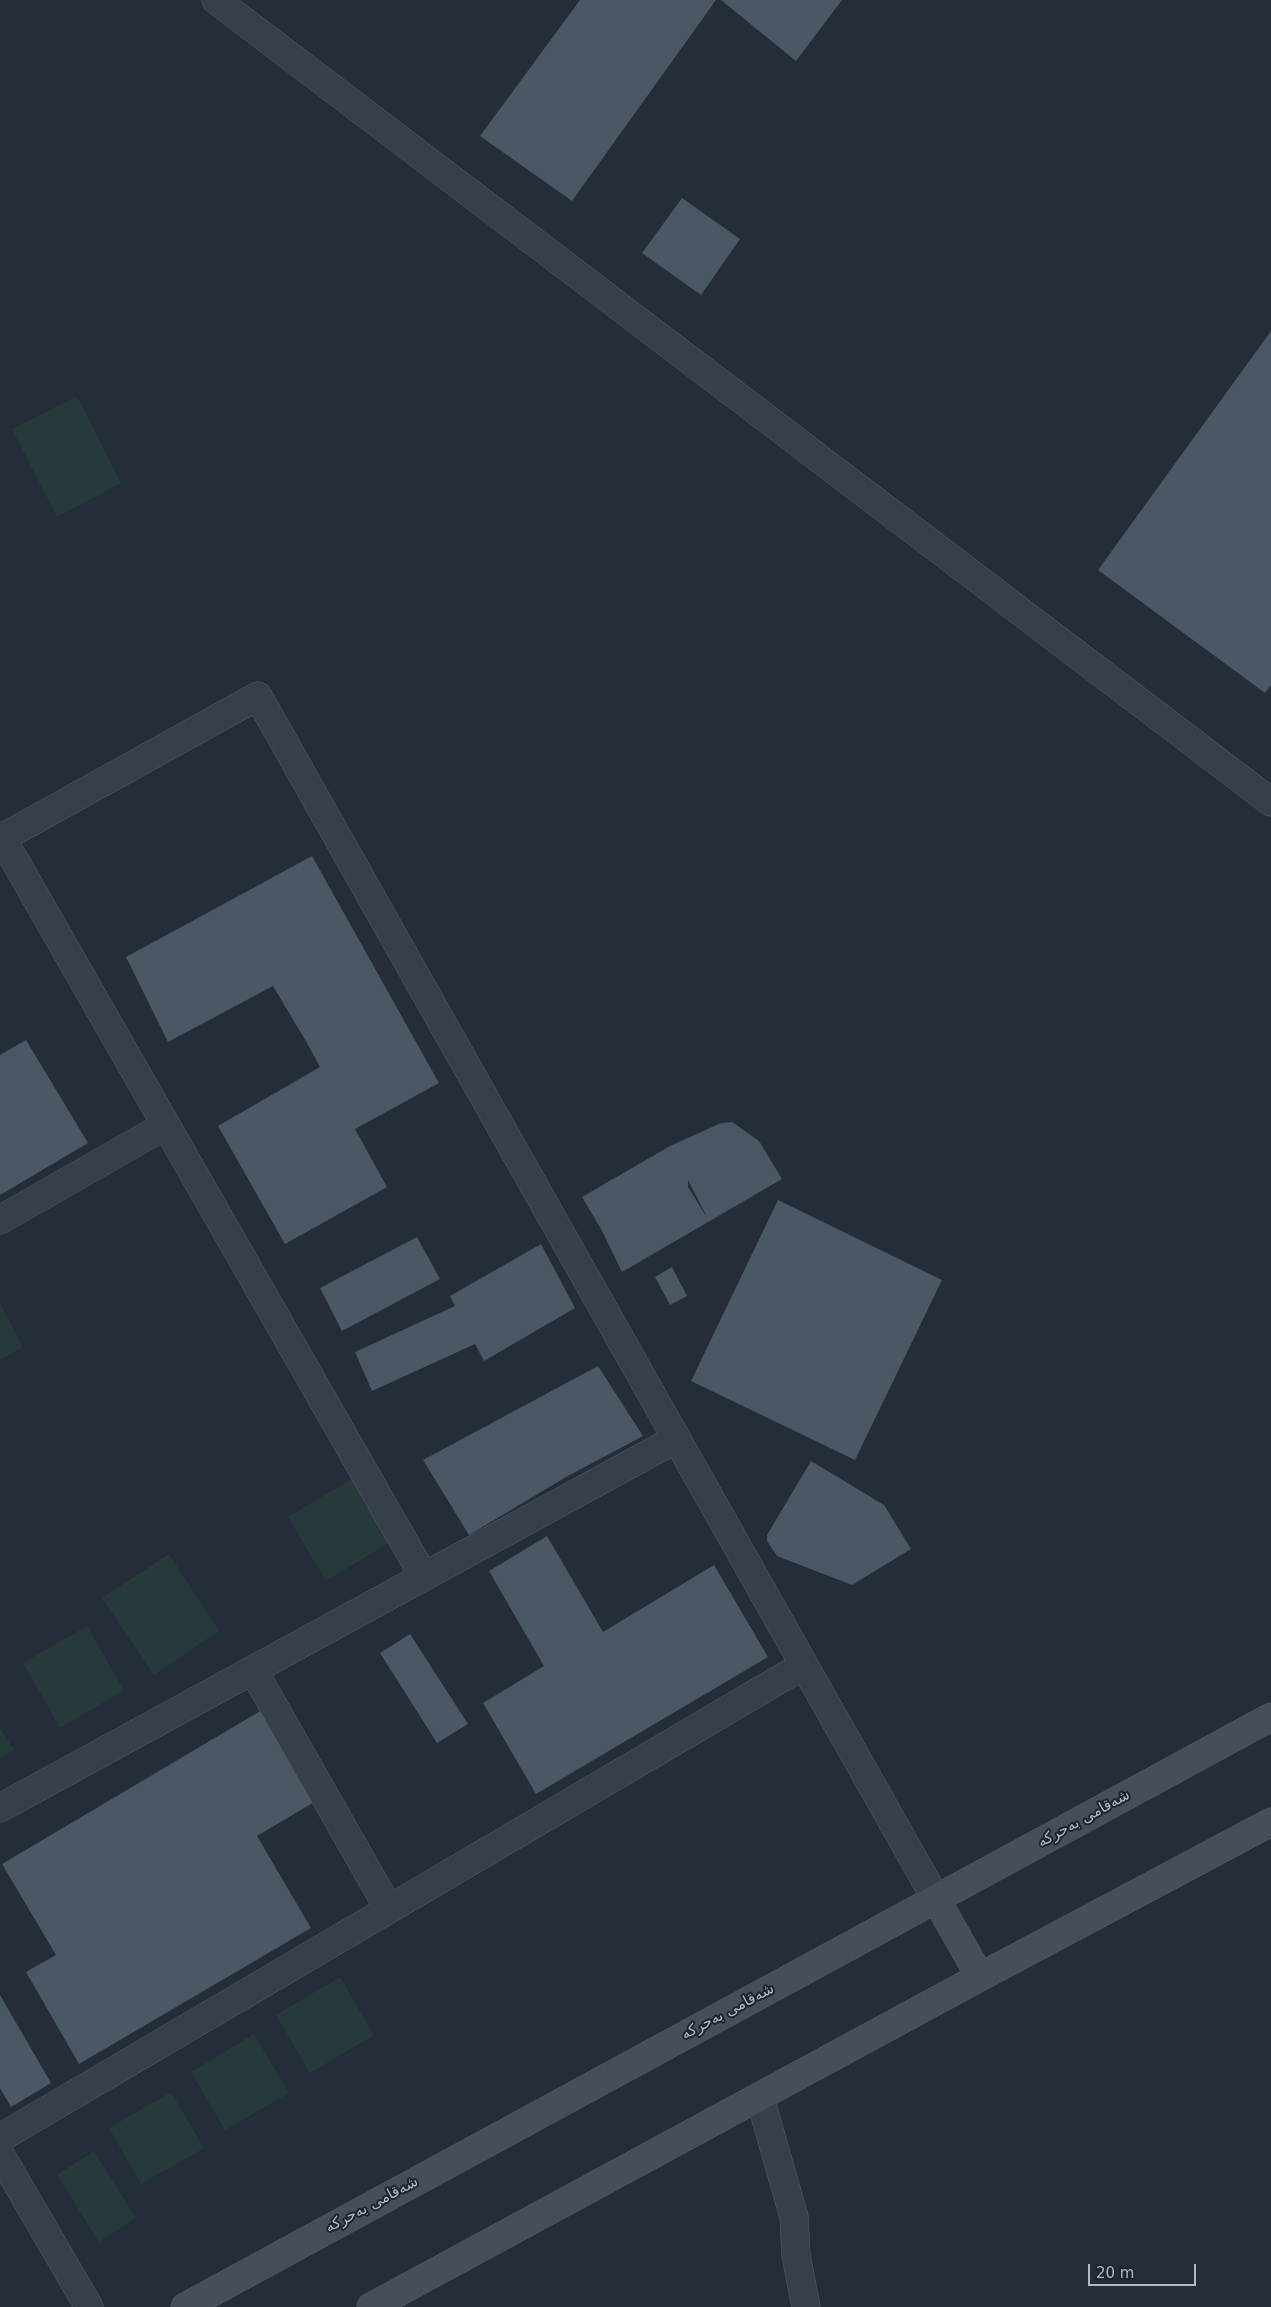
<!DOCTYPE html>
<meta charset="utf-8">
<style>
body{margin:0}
#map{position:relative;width:1271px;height:2307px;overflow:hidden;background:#242d39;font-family:"DejaVu Sans",sans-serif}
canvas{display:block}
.scale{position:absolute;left:1088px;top:2264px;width:108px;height:22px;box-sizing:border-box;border:2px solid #b3bac6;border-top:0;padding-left:6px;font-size:15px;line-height:18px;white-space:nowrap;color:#b3bac6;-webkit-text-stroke:4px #1d242f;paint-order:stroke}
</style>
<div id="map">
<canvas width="1271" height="2307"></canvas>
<div class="scale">20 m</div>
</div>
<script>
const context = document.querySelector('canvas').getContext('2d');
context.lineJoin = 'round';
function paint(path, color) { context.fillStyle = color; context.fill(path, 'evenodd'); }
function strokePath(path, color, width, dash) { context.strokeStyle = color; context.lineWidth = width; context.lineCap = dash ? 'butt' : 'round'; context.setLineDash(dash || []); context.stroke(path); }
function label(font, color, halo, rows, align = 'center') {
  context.font = font + ' "DejaVu Sans","Noto Naskh Arabic",sans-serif'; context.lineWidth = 4; context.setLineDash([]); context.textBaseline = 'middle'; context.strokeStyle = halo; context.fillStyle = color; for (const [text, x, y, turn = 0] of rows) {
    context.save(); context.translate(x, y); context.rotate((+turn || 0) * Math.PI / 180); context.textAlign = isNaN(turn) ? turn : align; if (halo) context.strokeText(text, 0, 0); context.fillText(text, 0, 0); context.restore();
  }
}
const green = new Path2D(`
 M77 396 121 483 57 517 12 429Z
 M0 1303 23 1347 0 1360Z
 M352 1479 390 1542 326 1581 288 1517Z
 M169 1554 219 1631 154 1675 102 1598Z
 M87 1626 124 1690 60 1728 23 1663Z
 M0 1728 14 1750 0 1759Z
 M340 1977 374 2035 310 2073 276 2015Z
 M254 2034 289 2093 225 2130 191 2072Z
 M171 2092 204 2148 141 2184 109 2128Z
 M94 2151 136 2218 99 2242 57 2175Z`);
const building = new Path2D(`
 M580 0H716L572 201 480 136Z
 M721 0H842L796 61Z
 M682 198 740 239 701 295 642 253Z
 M1271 331V685L1265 693 1098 570Z
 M312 856 439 1083 355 1129 387 1187 285 1244 218 1126 320 1067 307 1043 273 986 168 1042 126 957Z
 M26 1040 88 1143 0 1195V1055Z
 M732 1122 759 1141 782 1179 622 1272 601 1229 582 1197 670 1146 721 1123ZM688 1180 708 1219 688 1187Z
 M778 1200 942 1280 855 1460 691 1381Z
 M417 1237 440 1279 342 1331 320 1288Z
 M541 1244 575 1308 484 1361 475 1344 372 1391 355 1352 455 1306 450 1296Z
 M672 1267 687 1296 670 1305 655 1277Z
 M598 1366 643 1436 566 1477 469 1535 423 1460Z
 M811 1461 884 1505 911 1549 852 1585 777 1556 767 1541V1535Z
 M547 1536 603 1632 714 1565 768 1657 536 1794 483 1703 544 1666 489 1571Z
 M410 1634 468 1724 437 1743 380 1653Z
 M267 1707 321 1798 257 1836 311 1928 79 2064 26 1972 56 1955 2 1864Z
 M0 1995 51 2083 11 2107 0 2088Z`);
const minor = new Path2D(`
 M216 0 1271 802
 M2 838 424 1577
 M0 839 258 696 936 1899
 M0 1220 166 1125
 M253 1670 389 1909
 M0 1808 676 1439
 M760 2098 794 2217 796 2255 806 2307
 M0 2138 804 1665
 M0 2154 89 2307`);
const secondary = new Path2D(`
 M936 1899 980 1977
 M185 2307 1271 1717
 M371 2307 980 1977 1271 1822`);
const streetNames = [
 ["شەقامی بەحرکە",1084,1819,-29],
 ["شەقامی بەحرکە",728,2012,-28],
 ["شەقامی بەحرکە",372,2205,-28]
];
paint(green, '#273a3b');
paint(building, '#4c5765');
strokePath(minor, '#555d68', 29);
strokePath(secondary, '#555d68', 29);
strokePath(minor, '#373f4a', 28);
strokePath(secondary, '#464e5c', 28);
label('15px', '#b3bac6', '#1d242f', streetNames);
</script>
